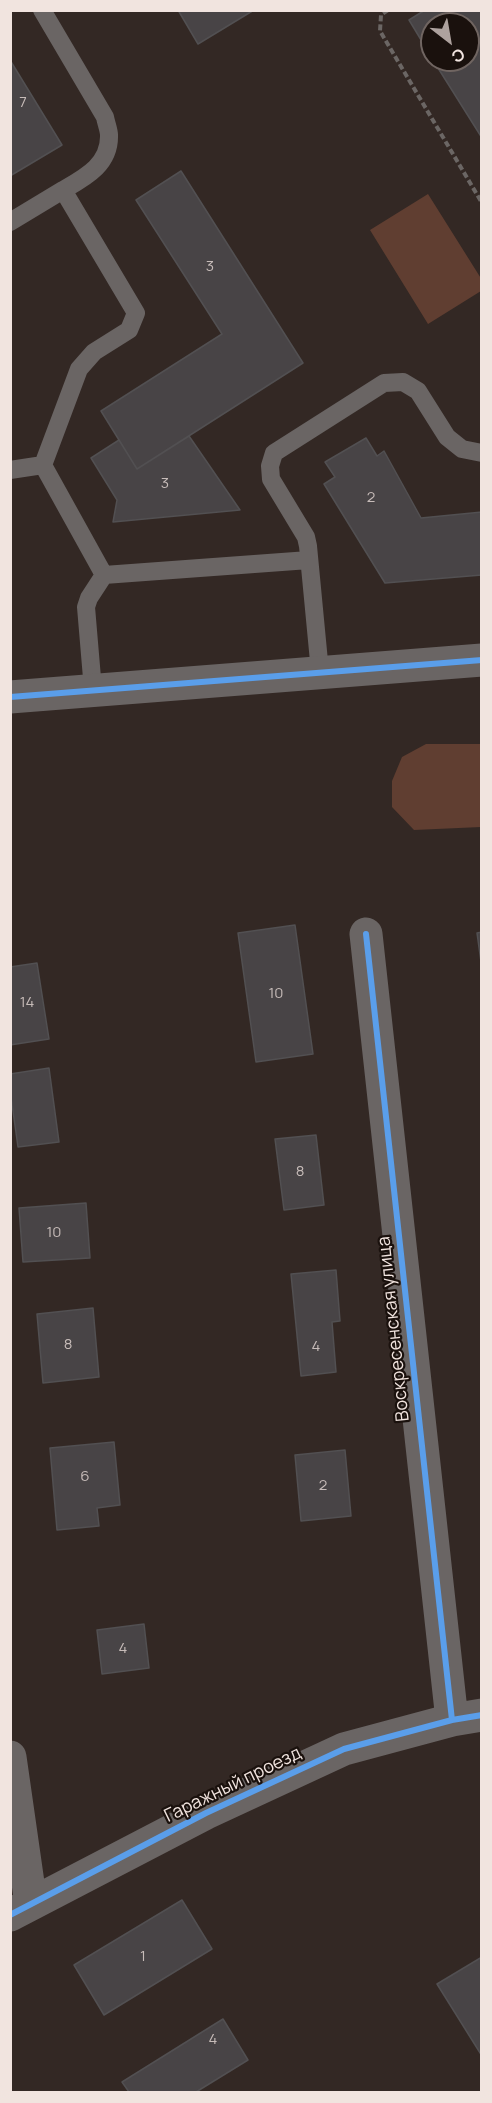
<!DOCTYPE html>
<meta charset="utf-8">
<style>
body{margin:0}
#map{position:relative;width:492px;height:2103px;overflow:hidden;background:#332824;font-family:Manrope,sans-serif}
canvas{display:block}
.frame{position:absolute;inset:0;border:12px solid #f1e4df;pointer-events:none}
.north{position:absolute;left:420px;top:12px;width:60px;height:60px;box-sizing:border-box;background:#1a110d;border:2px solid #706561;border-radius:50%;rotate:149deg;font-size:16px;font-weight:700;line-height:24px;text-align:center;color:#f1e4df}
.north::after{content:'';display:block;margin:auto;width:21px;height:27px;background:#aea29e;clip-path:polygon(50% 0,100% 100%,50% 72%,0 100%)}
</style>
<div id="map">
<canvas width="492" height="2103"></canvas>
<div class="frame"></div>
<div class="north">С</div>
</div>
<script>
const context = document.querySelector('canvas').getContext('2d');
context.lineJoin = 'round';
function paint(path, color) { context.fillStyle = color; context.fill(path, 'evenodd'); }
function strokePath(path, color, width, dash) { context.strokeStyle = color; context.lineWidth = width; context.lineCap = dash ? 'butt' : 'round'; context.setLineDash(dash || []); context.stroke(path); }
function label(font, color, halo, rows, align = 'center') {
  context.font = font + ' Manrope,sans-serif'; context.lineWidth = 4.5; context.setLineDash([]); context.textBaseline = 'middle'; context.strokeStyle = halo; context.fillStyle = color; for (const [text, x, y, turn = 0] of rows) {
    context.save(); context.translate(x, y); context.rotate((+turn || 0) * Math.PI / 180); context.textAlign = isNaN(turn) ? turn : align; if (halo) context.strokeText(text, 0, 0); context.fillText(text, 0, 0); context.restore();
  }
}
const green = new Path2D(`
 M428 194 482 280 481 291 428 324 370 230Z
 M426 744H481V827L414 830 392 807V781L402 757Z`);
const building = new Path2D(`
 M178 10H254L198 44Z
 M425 10H482V138L433 60H468V24H432V58L409 20Z
 M10 60 62 145 10 176Z
 M181 171 303 363 137 469 101 411 222 334 136 200Z
 M189 436 240 510 113 522 117 500 91 458 119 440 137 469Z
 M366 438 377 456 384 451 421 518 482 512V575L385 583 324 484 335 477 325 462Z
 M295 925 313 1054 256 1062 238 933Z
 M482 932V969L477 933Z
 M37 963 49 1039 10 1045V967Z
 M49 1068 59 1142 18 1147 10 1090V1074Z
 M316 1135 324 1205 284 1210 275 1139Z
 M86 1203 90 1258 23 1262 19 1208Z
 M336 1270 340 1321 332 1322 336 1372 301 1376 291 1274Z
 M93 1308 99 1377 43 1383 37 1314Z
 M114 1442 120 1505 97 1508 99 1526 57 1530 50 1448Z
 M345 1450 351 1516 301 1521 295 1455Z
 M144 1624 149 1668 102 1674 97 1630Z
 M182 1900 212 1949 104 2015 74 1965Z
 M482 1957V2056L437 1984Z
 M223 2019 248 2060 196 2092H129L122 2082Z`);
const path = new Path2D(`
 M388 10 381 15 380 31 482 203`);
const lane = new Path2D(`
 M42 10 105 117C106 123 109 130 109 135 110 165 84 178 63 190
 M10 222 63 190 136 313 129 330 94 352 79 369 43 465 104 575 309 560
 M10 470 43 465
 M320 672 308 546 306 537 271 479 270 466 274 453 384 383 403 382 418 391 447 437 462 449 482 453
 M93 690 86 607 89 598 104 575`);
const street = new Path2D(`
 M10 697 482 660
 M366 934 452 1720
 M10 1757 31 1904
 M10 1915 206 1813 344 1749 452 1720 482 1715`);
const cycleway = new Path2D(`
 M10 697 482 660
 M366 934 452 1720
 M10 1915 206 1813 344 1749 452 1720 482 1715`);
const numberNames = [
 ["7",23,103],
 ["3",210,267],
 ["3",165,484],
 ["2",371,498],
 ["10",276,994],
 ["14",27,1003],
 ["8",300,1172],
 ["10",54,1233],
 ["8",68,1345],
 ["4",316,1347],
 ["6",85,1477],
 ["2",323,1486],
 ["4",123,1649],
 ["1",143,1957],
 ["4",213,2040]
];
const streetNames = [
 ["Воскресенская улица",394,1329,-96],
 ["Гаражный проезд",233,1785,-26]
];
paint(green, '#603e31');
paint(building, '#484446');
strokePath(building, '#525052', 1.5);
strokePath(path, '#6b6664', 4, [6, 3]);
strokePath(lane, '#6a6564', 18);
strokePath(street, '#6a6564', 33);
strokePath(cycleway, '#5a9eea', 6);
label('15px', '#c7bcb9', null, numberNames);
label('18px', '#f1e4df', '#1a110d', streetNames);
</script>
